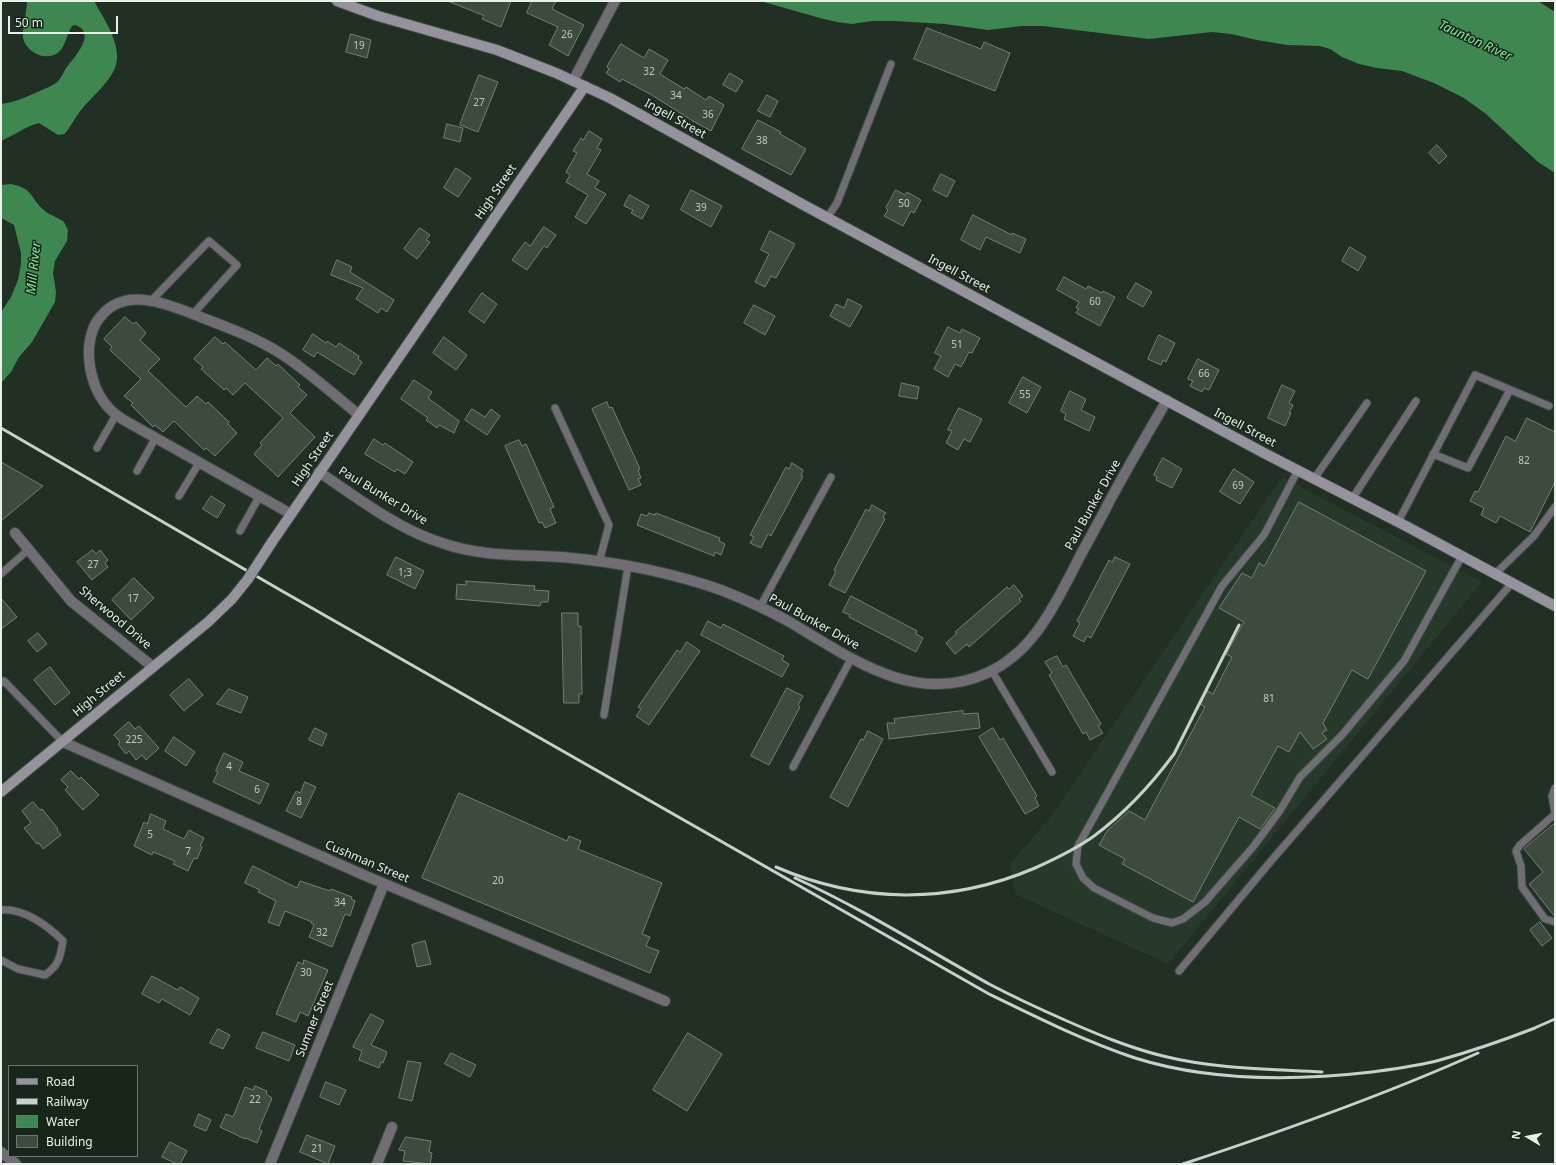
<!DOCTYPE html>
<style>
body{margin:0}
#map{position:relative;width:1556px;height:1165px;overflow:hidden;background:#222f24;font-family:"Noto Sans",sans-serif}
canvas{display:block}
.frame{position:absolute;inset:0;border:2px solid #e8f1e9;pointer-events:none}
.legend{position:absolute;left:8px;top:1065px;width:130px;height:92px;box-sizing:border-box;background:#18251b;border:1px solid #6b776d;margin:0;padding:5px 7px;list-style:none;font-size:12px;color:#e8f1e9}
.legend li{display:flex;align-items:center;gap:8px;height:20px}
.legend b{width:20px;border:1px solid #6b776d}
.north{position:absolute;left:1508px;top:1117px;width:40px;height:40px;-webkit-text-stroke:3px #18251b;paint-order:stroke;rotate:280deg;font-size:11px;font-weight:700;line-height:16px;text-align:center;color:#e8f1e9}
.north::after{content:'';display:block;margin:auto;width:14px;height:18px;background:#e8f1e9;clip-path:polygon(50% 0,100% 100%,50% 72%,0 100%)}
.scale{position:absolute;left:8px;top:16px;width:110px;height:18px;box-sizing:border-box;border:2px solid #e8f1e9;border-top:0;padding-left:5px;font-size:12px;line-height:14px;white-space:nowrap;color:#e8f1e9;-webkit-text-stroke:3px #18251b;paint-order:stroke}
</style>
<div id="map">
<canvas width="1556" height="1165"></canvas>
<div class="frame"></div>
<ul class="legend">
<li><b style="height:5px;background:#96939f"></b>Road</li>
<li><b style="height:5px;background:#c8d1c9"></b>Railway</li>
<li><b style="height:11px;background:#3e8750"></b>Water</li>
<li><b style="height:11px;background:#3d4b3f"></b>Building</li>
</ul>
<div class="north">N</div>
<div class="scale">50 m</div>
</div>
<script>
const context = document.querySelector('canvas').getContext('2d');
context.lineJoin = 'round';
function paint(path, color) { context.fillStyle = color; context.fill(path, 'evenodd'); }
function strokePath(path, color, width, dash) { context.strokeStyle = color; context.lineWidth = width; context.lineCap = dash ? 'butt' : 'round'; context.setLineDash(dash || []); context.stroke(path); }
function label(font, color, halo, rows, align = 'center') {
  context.font = font + ' "Noto Sans",sans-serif'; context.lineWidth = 3; context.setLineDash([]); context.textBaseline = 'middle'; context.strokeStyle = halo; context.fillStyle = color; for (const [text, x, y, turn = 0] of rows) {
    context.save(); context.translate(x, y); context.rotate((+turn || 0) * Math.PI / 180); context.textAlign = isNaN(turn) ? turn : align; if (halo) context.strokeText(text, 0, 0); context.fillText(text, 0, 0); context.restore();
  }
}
const built = new Path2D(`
 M1282 477 1482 582 1168 964 1015 894 1010 864 1052 815Z`);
const water = new Path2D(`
 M27 1H94C105 21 127 51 112 74 104 87 91 98 82 109 77 114 68 132 64 134 64 134 59 135 58 135L39 123C28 125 13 136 1 141V104C17 102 28 96 42 90 46 88 52 86 56 83 61 79 63 73 66 68 74 58 98 32 75 25L72 26C67 34 66 44 60 51 48 63 26 53 23 38 22 26 27 13 27 1Z
 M760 1H1538L1555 12V173L1538 162 1486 114 1464 98 1434 83 1402 71 1377 68 1359 64 1342 57 1330 49 1320 46 1287 45 1257 40 1231 34 1212 32 1149 39 1043 26H1022L988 30 945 24 895 21H872L852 24 837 22 820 18Z
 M11 184C35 189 29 198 45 211 51 216 58 217 64 222L68 230 67 241 55 261 53 273 56 292 55 302 32 342 19 357 11 372 1 383V312L11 297 18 280 21 264V253L14 225 1 218V185Z`);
const building = new Path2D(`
 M448 1H511L501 27 482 19 484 16Z
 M532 1H556L552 9 584 25 568 56 549 45 558 27 527 13Z
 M927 28 981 49 984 42 1010 53 995 91 914 59Z
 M351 34 371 40 367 58 346 52Z
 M621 44 644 58 649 49 668 60 660 74 684 89 686 87 706 100 709 96 724 105 711 131 693 121 650 94 622 79 620 82 606 73 609 69 607 67Z
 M730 73 743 81 736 92 723 85Z
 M479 75 498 82 478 132 460 125Z
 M767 95 778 101 770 117 758 111Z
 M758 120 781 132 780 134 806 149 791 175 742 149Z
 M447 124 463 128 460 142 444 138Z
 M589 131 602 139 597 148 601 150 587 174 599 181 595 188 606 194 586 224 575 217 588 195 566 182 570 175 566 172 577 153 573 151 581 138 583 140Z
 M1437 145 1447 156 1439 164 1429 153Z
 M456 168 471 178 458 197 444 188Z
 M941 174 955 181 947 197 933 190Z
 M691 190 722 206 711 227 681 210Z
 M896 190 905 195 907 192 921 200 914 213 911 211 903 226 884 216 888 210 886 208Z
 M630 195 649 206 642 219 631 213 633 210 624 206Z
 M973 215 1012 235V233L1026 239 1020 253 986 237 980 250 961 240Z
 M544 227 556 235 547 248 544 246 527 270 512 260 525 242 530 246Z
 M420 228 430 235 426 240 430 242 417 259 404 249Z
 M770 231 795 244 776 278 771 276 765 287 755 282 769 254 761 250Z
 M1350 247 1366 257 1358 271 1342 261Z
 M337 260 352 267 350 272 394 300 387 312 381 308 378 313 356 299 363 288 331 275Z
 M1064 277 1086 289 1088 286 1102 293 1103 291 1115 297 1100 326 1076 313 1079 309 1076 308 1079 302 1057 290Z
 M1136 283 1152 292 1143 307 1127 298Z
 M482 293 497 304 484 323 469 312Z
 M848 299 862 306 850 327 830 316 836 304 844 308Z
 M754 305 775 316 765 335 744 323Z
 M125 317 133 324 136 322 146 333 140 340 160 359 148 371 186 407 197 396 206 404 208 402 229 422 228 424 237 433 215 456 206 448 204 450 174 421 163 432 155 425 153 427 131 405 133 403 124 396 141 379 110 350 112 347 104 339Z
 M948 327 960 333 962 329 980 338 972 353 969 352 961 367 955 364 948 377 934 369 941 356 935 353Z
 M313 334 326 343 327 341 336 347 339 343 359 356 358 359 362 362 354 375 317 352 314 357 303 350Z
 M1159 335 1175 343 1166 362 1163 360 1161 365 1148 359Z
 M215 337 223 344 225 342 256 370 267 358 276 366 278 364 300 385 298 387 307 395 290 413 315 437 278 477 254 454 262 445 260 443 283 418 245 383 233 395 226 388 224 390 201 369 203 367 194 359Z
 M444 337 467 355 456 370 433 353Z
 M1198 359 1219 370 1209 390 1204 388 1202 392 1190 386 1193 381 1188 379Z
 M1023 377 1041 387 1027 413 1009 403Z
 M414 380 432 392 428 398 459 421 454 433 439 425 437 428 426 420 428 418 401 399Z
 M902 383 919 387 917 399 899 396Z
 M1282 385 1295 391 1289 403 1293 405 1289 413H1291L1285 426 1268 418Z
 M1070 391 1086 399 1081 410 1095 417 1089 431 1064 419 1066 414 1061 411Z
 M607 402 609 408 612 407 640 469 638 470 641 478 638 479 641 485 629 490 592 409Z
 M959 408 982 419 970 442 964 439 958 450 946 443 952 431 948 430Z
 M472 409 485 417 491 409 500 416 487 435 465 420Z
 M1527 418 1555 432V482L1530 532 1500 516 1496 523 1481 515 1484 508 1470 501 1475 491 1478 492 1506 436 1515 441Z
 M374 439 383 445 385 443 413 462 405 474 397 469 395 472 365 454Z
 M519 440 522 446 526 444 554 507 550 509 556 523 545 528 542 522 539 523 505 446Z
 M1163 458 1182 469 1172 488 1156 480 1157 477 1154 475Z
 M1 462 43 486 1 521Z
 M792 463 803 470 801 475 803 476 771 536 768 534 761 548 750 543 754 537 750 535 786 467 789 469Z
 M1234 469 1254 482 1240 504 1220 492Z
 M211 496 225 505 217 518 203 509Z
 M1299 502 1426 571 1368 679 1352 670 1323 723 1327 730 1322 733 1327 739 1313 749 1300 732 1289 752 1278 746 1251 795 1275 808 1274 810 1260 829 1239 817 1193 902 1122 864 1125 859 1099 845 1107 831 1129 811 1145 820 1205 707 1200 704 1207 691 1213 694 1232 657 1226 654 1244 622 1219 608 1242 573 1252 578 1259 563 1264 566Z
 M872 505 886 513 883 517 885 519 845 593 829 585 836 571 834 570 866 509 869 511Z
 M649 513 655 515 656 513 720 538 719 541 725 544 721 555 715 552 714 556 637 525 641 514 647 516Z
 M93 550 96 554 100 550 108 560 105 563 108 567 92 580 77 562Z
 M396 557 424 571 415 589 387 575Z
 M1115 557 1130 564 1091 638 1087 636 1084 642 1073 636 1080 623 1077 621 1109 560 1112 562Z
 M134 578 154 598 131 620 112 600Z
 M466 581 535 586 534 590 549 591 548 602H541L540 606 456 599 457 584 466 585Z
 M1014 585 1023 596 1019 599 1021 601 969 647 967 644 955 654 946 643 957 633 955 632 1007 587 1009 589Z
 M851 596 917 631 916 634 923 638 916 652 849 617 850 615 843 612Z
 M1 598 17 617 1 629Z
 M562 613H578V626H581L582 694H579V703H564Z
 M708 621 721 628 723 624 784 656 782 660 789 664 782 677 701 635Z
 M38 633 47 644 37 652 28 641Z
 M687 642 700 651 649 725 636 716 641 709 638 707 677 650 680 652Z
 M1057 656 1063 667 1066 665 1101 724 1098 726 1103 733 1090 740 1086 732 1083 734 1049 675 1052 673 1045 662Z
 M50 667 70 693 55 705 34 680Z
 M189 679 203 695 184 711 170 695Z
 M787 688 803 696 798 705 800 707 769 765 751 756Z
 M229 689 248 697 241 713 217 704Z
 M963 711V714L978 713 980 728 889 739 887 723H895L894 719Z
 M129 722 135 729 139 726 159 748 146 760 142 755 136 760 129 751 126 754 118 744 120 742 114 735Z
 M315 728 327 734 322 746 309 740Z
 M993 728 1000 740 1003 738 1037 796 1035 798 1039 806 1025 814 979 737Z
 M868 731 883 739 848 807 830 797 861 739 863 740Z
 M174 737 195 752 186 766 165 751Z
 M224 753 243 762 239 771 269 784 260 804 213 782 218 772 216 771Z
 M71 771 79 779 81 777 99 795 83 810 65 790 68 787 61 780Z
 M305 782 316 787 301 818 286 811 296 791 300 793Z
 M459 793 567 841 569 836 581 841 578 849 662 883 642 934 650 937 646 946 659 951 650 973 422 878Z
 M33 802 40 810 42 809 58 829 57 830 61 835 43 849 39 843 37 844 24 828 31 823 22 811Z
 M151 814 166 821 163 829 184 839 189 830 204 838 200 846 202 847 197 859 194 858 188 871 173 864 175 861 153 852 152 855 134 846 144 822 147 824Z
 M1555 823V917L1529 884 1543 872 1524 849Z
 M253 866 297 888 300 881 330 891 331 889 352 897 351 899 355 901 350 916 345 914 332 947 309 937 314 925 311 923 312 922 285 911 279 926 268 922 276 901 258 892 260 890 245 883Z
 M1540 922 1552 938 1542 946 1530 930Z
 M425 941 431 964 417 967 412 945Z
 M304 960 328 970 308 1016 300 1012 296 1022 276 1014 298 962 303 964Z
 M152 976 178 990 180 987 199 998 190 1015 162 999 159 1003 142 994Z
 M371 1014 384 1021 371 1045 387 1052 383 1063 381 1062 379 1068 359 1060 362 1051 353 1047Z
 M218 1029 230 1035 223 1049 210 1043Z
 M263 1032 295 1045 289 1061 256 1048Z
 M688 1033 722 1054 687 1111 653 1090Z
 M451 1053 476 1065 470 1077 445 1064Z
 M408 1061 421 1063 412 1101 399 1098Z
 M326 1082 346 1090 339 1105 320 1097Z
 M255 1086 267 1091 266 1094 272 1098 259 1129 262 1131 257 1143 246 1138 245 1139 220 1127 226 1114 233 1117 245 1087 253 1090Z
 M199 1114 211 1120 206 1131 194 1126Z
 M307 1135 335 1146 328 1164 300 1152Z
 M406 1137 431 1141 429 1152 432 1153 430 1164 403 1161 405 1151 399 1150Z
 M170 1142 187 1151 180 1164H177L162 1157Z`);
const lane = new Path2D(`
 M827 218 837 203 891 64
 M151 301 209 241 237 265 193 314
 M555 408 609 525 599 562
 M97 448 116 415
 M1433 454 1468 468 1510 390
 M1298 470 1264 535 1222 586 1078 846 1076 864 1083 878 1094 888 1153 918 1172 923 1183 919 1205 902 1253 847 1279 812 1300 777 1342 735 1404 661 1462 556
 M137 471 156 437
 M1314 479 1367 403
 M179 496 199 463
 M1352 499 1416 401
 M1398 522 1475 375 1549 406
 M240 531 259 497
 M1 574 28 550
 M1495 574 1534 536 1555 507
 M760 607 831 477
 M992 671 1052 772
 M1 683 4 681 63 742
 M604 715 628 566
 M793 767 851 659
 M1555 788 1552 796 1555 814 1520 845 1516 851 1521 866 1522 887 1545 919 1555 922
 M1 910C24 908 48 926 63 941 60 958 59 965 45 975L18 969 1 960
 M1179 971 1271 861 1512 583`);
const street = new Path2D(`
 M573 81 615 1
 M319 472C358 498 397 529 442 543 484 558 529 554 572 558 622 563 673 573 721 590 744 599 766 609 788 621 848 656 914 707 987 673 1033 652 1053 608 1075 566 1085 546 1097 526 1107 506 1126 470 1147 435 1167 400
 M291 514 122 419C117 415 112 412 108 407 94 392 88 368 89 348 90 336 93 324 102 315 128 285 172 306 203 318 229 328 256 338 280 353 308 371 333 394 359 415
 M15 533 71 601 153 667
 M63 742 366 876 665 1001
 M1 1152 16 1164
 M270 1164 384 884
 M377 1164 392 1127`);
const secondary = new Path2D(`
 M337 1 378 16 497 50 556 73 610 98 800 203 1262 452 1404 525 1555 606
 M272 542 585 86
 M1 792 208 622 232 599`);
const rail = new Path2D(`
 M1 428 282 591 989 994C1036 1017 1084 1041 1135 1058 1211 1082 1294 1081 1372 1072 1394 1069 1418 1066 1440 1060 1472 1051 1504 1040 1535 1028
 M776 867C861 904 951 904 1035 868 1055 859 1076 849 1094 836 1125 813 1151 785 1174 754L1239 625
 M795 878C863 909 926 949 991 985 1016 998 1042 1010 1067 1021 1099 1035 1130 1048 1163 1056 1215 1069 1269 1069 1322 1072
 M1530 1030 1555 1019
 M1183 1164C1283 1131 1382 1096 1478 1053`);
const secondaryBridge = new Path2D(`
 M232 599 248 579 272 542`);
const numberNames = [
 ["26",567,35],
 ["19",359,46],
 ["32",649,72],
 ["34",676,96],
 ["27",479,103],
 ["36",708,115],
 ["38",762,141],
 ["50",904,204],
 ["39",701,208],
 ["60",1095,302],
 ["51",957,345],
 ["66",1204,374],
 ["55",1025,395],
 ["82",1524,461],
 ["69",1238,486],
 ["27",93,565],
 ["1;3",405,573],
 ["17",133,599],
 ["81",1269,699],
 ["225",134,740],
 ["4",229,767],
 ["6",257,790],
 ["8",299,802],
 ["5",150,835],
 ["7",188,852],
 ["20",498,881],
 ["34",340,903],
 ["32",322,933],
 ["30",306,973],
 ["22",255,1100],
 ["21",317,1149]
];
const streetNames = [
 ["Ingell Street",675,119,29],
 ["High Street",496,192,-56],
 ["Ingell Street",959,274,28],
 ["Ingell Street",1245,428,28],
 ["High Street",313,459,-56],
 ["Paul Bunker Drive",383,496,31],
 ["Paul Bunker Drive",1093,505,-61],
 ["Sherwood Drive",115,618,40],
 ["Paul Bunker Drive",814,622,29],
 ["High Street",99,694,-40],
 ["Cushman Street",367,862,23],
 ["Sumner Street",315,1019,-68]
];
const waterNames = [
 ["Taunton River",1475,41,25],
 ["Mill River",34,268,-84]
];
paint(built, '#26392a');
paint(water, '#3e8750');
paint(building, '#3d4b3f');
strokePath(building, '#718073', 1);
strokePath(lane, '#3e4a40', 9);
strokePath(street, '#3e4a40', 12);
strokePath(secondary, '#3e4a40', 12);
strokePath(lane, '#706d75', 7);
strokePath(street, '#706d75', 10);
strokePath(secondary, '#96939f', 10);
strokePath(rail, '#c8d1c9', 3);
strokePath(secondaryBridge, '#3e4a40', 12, []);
strokePath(secondaryBridge, '#96939f', 10);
label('10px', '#bdc8be', null, numberNames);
label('12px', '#e8f1e9', '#18251b', streetNames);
label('italic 13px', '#85e89a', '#18251b', waterNames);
</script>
